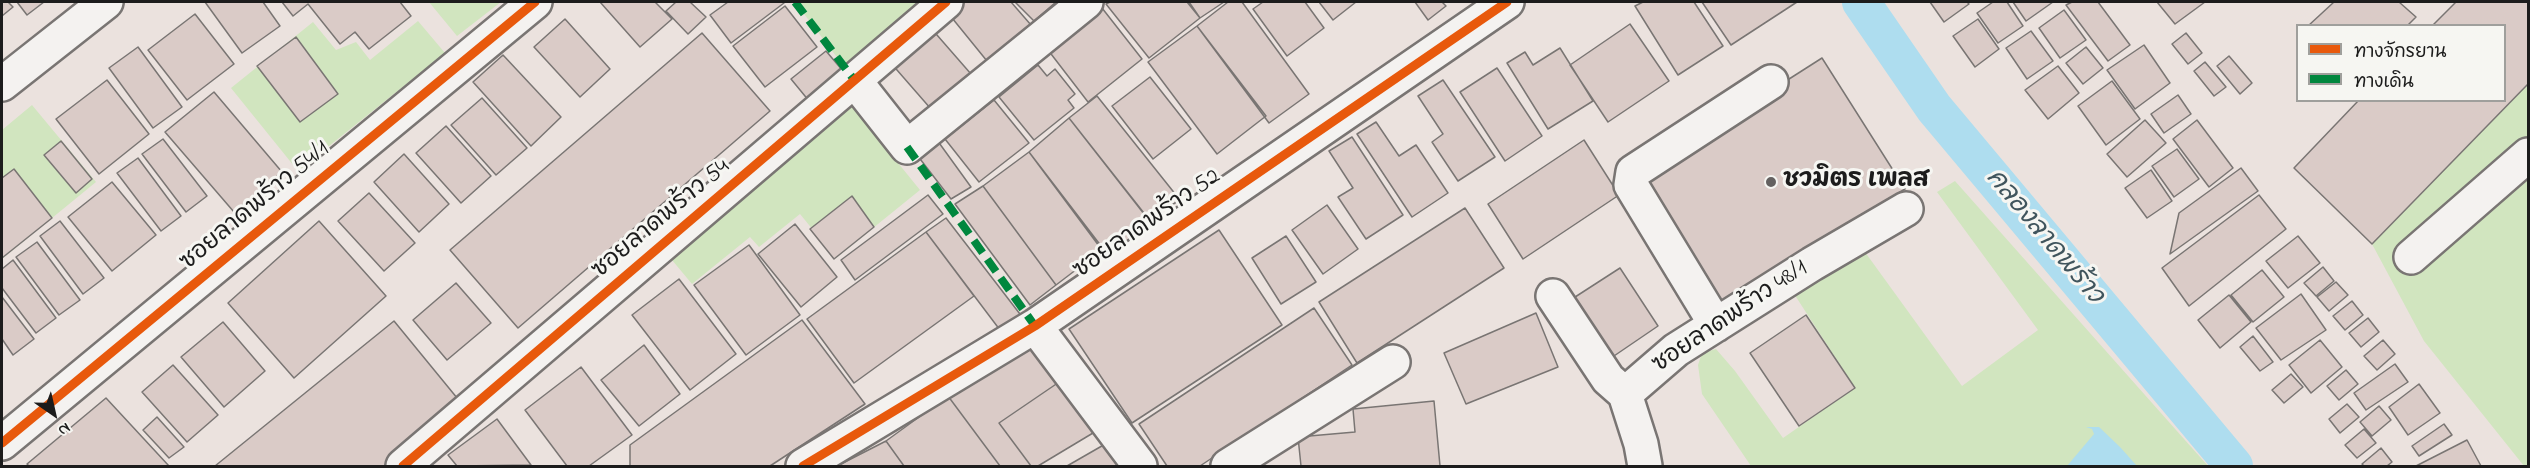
<!DOCTYPE html>
<meta charset="utf-8">
<style>
body{margin:0}
#map{position:relative;width:2530px;height:468px;overflow:hidden;background:#ebe2de;font-family:"Indie Flower","Playpen Sans Thai",sans-serif}
canvas{display:block}
.frame{position:absolute;inset:0;border:3px solid #1c1c1c;pointer-events:none}
.legend{position:absolute;left:2296px;top:24px;width:210px;height:78px;box-sizing:border-box;background:#f6f6f2;border:2px solid #9f9f9c;margin:0;padding:8px 10px;list-style:none;font-size:18px;color:#1c1c1c}
.legend li{display:flex;align-items:center;gap:12px;height:30px}
.legend b{width:30px;border:2px solid #9f9f9c}
.north{position:absolute;left:24px;top:384px;width:60px;height:60px;-webkit-text-stroke:4px #f6f6f2;paint-order:stroke;rotate:146deg;font-size:16px;font-weight:700;line-height:24px;text-align:center;color:#1c1c1c}
.north::after{content:'';display:block;margin:auto;width:21px;height:27px;background:#1c1c1c;clip-path:polygon(50% 0,100% 100%,50% 72%,0 100%)}
</style>
<div id="map">
<canvas width="2530" height="468"></canvas>
<div class="frame"></div>
<ul class="legend">
<li><b style="height:8px;background:#e8590c"></b>ทางจักรยาน</li>
<li><b style="height:8px;background:#00873e"></b>ทางเดิน</li>
</ul>
<div class="north">N</div>
</div>
<script>
const context = document.querySelector('canvas').getContext('2d');
context.lineJoin = 'round';
function paint(path, color) { context.fillStyle = color; context.fill(path, 'evenodd'); }
function strokePath(path, color, width, dash) { context.strokeStyle = color; context.lineWidth = width; context.lineCap = dash ? 'butt' : 'round'; context.setLineDash(dash || []); context.stroke(path); }
function label(font, color, halo, rows, align = 'center') {
  context.font = font + ' "Indie Flower","Playpen Sans Thai",sans-serif'; context.lineWidth = 6; context.setLineDash([]); context.textBaseline = 'middle'; context.strokeStyle = halo; context.fillStyle = color; for (const [text, x, y, turn = 0] of rows) {
    context.save(); context.translate(x, y); context.rotate((+turn || 0) * Math.PI / 180); context.textAlign = isNaN(turn) ? turn : align; if (halo) context.strokeText(text, 0, 0); context.fillText(text, 0, 0); context.restore();
  }
}
const green = new Path2D(`
 M429 2H501L457 36Z
 M795 2H946L855 81Z
 M418 21 445 53 298 171 231 88 313 22 336 50 356 42 370 60Z
 M2528 84V466H2524L2424 341 2372 244Z
 M32 105 96 182 2 259V130Z
 M851 105 920 190 836 258 800 214 759 247 750 237 692 284 667 254Z
 M1955 181 2208 466H1751L1702 394 1698 365 1702 353 1716 349 1735 371 1783 438 1855 388 1787 283 1857 241 1962 386 2038 330 1937 192Z`);
const water = new Path2D(`
 M2086 427H2099L2120 447 2137 466H2067L2094 434 2092 429Z`);
const canal = new Path2D(`
 M1861 2 1934 108 2234 466`);
const building = new Path2D(`
 M2 2H8L13 7 2 16Z
 M17 2H44L27 15Z
 M205 2H263L280 26 242 53Z
 M282 2H400L411 16 369 49 355 32 340 44 308 4 293 16Z
 M600 2H655L672 19 640 47Z
 M676 2H690L706 17 688 34 666 11Z
 M728 2H783L784 3 731 43 710 15Z
 M962 2H1011L1031 25 987 61 948 13Z
 M1015 2H1056L1034 21Z
 M1110 2H1187L1200 18 1149 58 1106 4Z
 M1189 2H1224L1200 18Z
 M1228 2H1242L1309 94 1269 123 1197 26Z
 M1263 2H1305L1324 28 1287 56 1253 9Z
 M1319 2H1356L1333 20Z
 M1415 2H1442L1446 6 1428 20Z
 M1643 2H1694L1723 46 1678 75 1635 6Z
 M1702 2H1797L1731 45Z
 M1930 2H1967L1969 4 1944 22Z
 M1993 2H2007L2023 26 1998 43 1977 13Z
 M2013 2H2053L2026 21Z
 M2072 2H2098L2130 45 2108 61 2066 5Z
 M2157 2H2205L2175 24Z
 M2334 2H2399L2416 17 2407 26H2308Z
 M2456 2H2528V84L2372 244 2294 168 2359 100H2504V26H2432Z
 M785 6 817 47 765 87 733 46Z
 M1102 8 1142 59 1088 102 1048 50Z
 M2064 10 2086 40 2060 58 2039 28Z
 M195 14 234 64 187 100 148 50Z
 M565 19 610 69 580 97 534 47Z
 M1978 19 1999 49 1975 67 1953 36Z
 M1630 24 1669 81 1608 122 1570 65Z
 M1197 26 1266 116 1217 154 1148 62Z
 M930 27 971 74 931 109 890 62Z
 M2031 31 2053 61 2027 79 2006 48Z
 M702 33 770 111 518 328 450 250Z
 M2186 33 2202 53 2188 64 2172 44Z
 M296 37 338 94 300 122 257 66Z
 M2144 45 2170 83 2135 109 2107 70Z
 M138 47 182 107 153 128 109 68Z
 M2086 47 2103 68 2083 84 2066 63Z
 M1560 48 1593 101 1548 129 1507 63 1525 52 1533 65Z
 M826 51 849 78 814 107 791 79Z
 M503 55 561 117 531 146 473 82Z
 M2229 56 2252 83 2240 94 2217 66Z
 M1822 58 1905 189 1717 306 1637 176Z
 M2205 62 2226 87 2214 96 2194 71Z
 M1038 65 1047 76 1055 69 1075 94 1068 100 1074 108 1034 140 999 97Z
 M2058 66 2079 93 2048 119 2025 90Z
 M1497 68 1542 136 1505 161 1460 92Z
 M1150 77 1191 129 1153 159 1112 106Z
 M107 80 149 134 99 174 56 119Z
 M1443 80 1495 157 1458 181 1432 142 1443 134 1418 96Z
 M2112 81 2140 119 2106 145 2078 106Z
 M214 92 282 172 234 212 165 132Z
 M2178 95 2191 114 2164 133 2151 114Z
 M1097 96 1180 200 1148 219 1069 118Z
 M482 98 527 148 496 175 451 125Z
 M994 100 1029 143 979 182 945 139Z
 M1069 118 1151 222 1108 255 1029 152Z
 M2145 120 2166 143 2127 177 2107 154Z
 M2197 120 2233 168 2209 187 2173 139Z
 M1376 122 1399 156 1416 145 1448 193 1412 217 1357 134Z
 M446 126 491 176 461 203 416 153Z
 M1352 137 1403 215 1366 239 1338 197 1353 188 1329 151Z
 M163 139 207 196 186 212 142 154Z
 M937 140 971 187 951 199 917 155Z
 M1584 140 1619 195 1523 259 1488 204Z
 M61 141 92 179 76 193 44 155Z
 M2177 149 2199 179 2174 197 2152 166Z
 M1029 152 1102 250 1056 285 983 186Z
 M404 154 449 204 419 232 374 182Z
 M138 158 181 216 161 231 117 173Z
 M2241 168 2258 191 2170 254 2179 213Z
 M14 169 52 218 2 258V178Z
 M2151 170 2172 201 2147 218 2125 188Z
 M112 182 156 235 112 271 68 217Z
 M983 186 1056 285 1030 305 955 204Z
 M369 193 415 243 384 271 338 221Z
 M928 195 943 214 855 280 841 260Z
 M2259 195 2286 229 2189 306 2162 268Z
 M852 196 874 227 834 259 810 229Z
 M1327 205 1358 249 1323 274 1292 230Z
 M1465 208 1504 268 1357 363 1319 302Z
 M946 218 1023 318 1003 334 926 232Z
 M60 221 104 278 83 294 40 236Z
 M319 221 386 296 294 378 228 303Z
 M795 224 837 277 801 307 758 254Z
 M1219 230 1282 325 1132 423 1069 329Z
 M926 232 974 296 854 383 807 319Z
 M1286 236 1316 282 1281 304 1252 258Z
 M2298 236 2320 263 2288 288 2266 261Z
 M37 242 80 300 59 315 16 257Z
 M749 245 800 315 746 355 694 285Z
 M13 260 56 318 36 333 2 288V269Z
 M2323 267 2334 281 2316 296 2304 283Z
 M1620 268 1658 326 1611 358 1572 299Z
 M2262 270 2284 297 2253 322 2231 295Z
 M679 279 736 354 690 390 632 315Z
 M2336 282 2348 295 2329 311 2317 297Z
 M456 283 491 323 447 360 413 320Z
 M2301 294 2326 330 2281 360 2256 328Z
 M2229 295 2251 322 2220 348 2198 320Z
 M2 297 34 339 13 355 2 339Z
 M2352 301 2363 315 2345 330 2333 316Z
 M1314 308 1352 365 1200 466H1167L1139 424Z
 M1536 313 1558 367 1466 404 1444 353Z
 M1806 315 1855 388 1799 426 1750 353Z
 M2368 318 2379 332 2361 347 2349 333Z
 M802 320 865 404 770 466H630V445Z
 M394 321 462 404 386 466H215Z
 M223 322 265 371 224 407 181 357Z
 M1039 336 1068 376 999 423 1031 466H1000L948 396Z
 M2253 336 2273 362 2260 371 2240 347Z
 M2320 340 2342 367 2311 393 2289 365Z
 M2383 340 2395 354 2377 370 2364 356Z
 M644 345 680 394 639 426 601 380Z
 M2395 364 2408 382 2366 410 2354 393Z
 M173 365 218 415 187 442 142 392Z
 M581 367 632 435 589 466H567L525 410Z
 M2346 370 2358 384 2339 400 2327 386Z
 M2291 374 2303 387 2284 403 2272 390Z
 M1068 376 1103 427 1038 466H1031L999 423Z
 M2419 384 2440 413 2408 435 2389 407Z
 M948 396 1000 466H904L886 441Z
 M106 398 169 466H29L27 464Z
 M1434 401 1440 466H1301L1298 437 1355 432 1353 409Z
 M2347 404 2359 417 2340 433 2329 419Z
 M2379 406 2391 420 2372 436 2360 422Z
 M157 417 184 447 169 458 143 430Z
 M497 419 531 465 457 466 448 455Z
 M2444 424 2452 435 2419 456 2412 446Z
 M2364 429 2376 443 2357 458 2345 445Z
 M1114 439 1129 466H1067Z
 M2467 440 2481 466H2416Z
 M886 441 904 466H837Z
 M2381 448 2392 462 2387 466H2364L2362 464Z`);
const minor = new Path2D(`
 M855 81 907 147 1086 2
 M2 84 106 2
 M2411 257 2528 155
 M1553 296 1608 379 1625 394
 M1716 325 1631 185 1633 172 1771 82
 M1035 326 1140 466
 M2 443 535 2
 M403 466 946 2
 M803 466 1035 326 1507 2
 M1228 466 1393 362
 M1645 466 1641 444 1625 394 1676 350 1812 264 1906 209`);
const quiet = new Path2D(`
 M795 2 855 81
 M907 147 1035 326`);
const cycleway = new Path2D(`
 M2 443 535 2
 M403 466 946 2
 M803 466 1035 326 1507 2`);
const markers = [
 [1771,182,6,"#646160"]
];
const poiNames = [
 ["ชวมิตร เพลส",1783,182]
];
const streetNames = [
 ["ซอยลาดพร้าว 54/1",256,207,-40],
 ["ซอยลาดพร้าว 54",662,220,-40],
 ["ซอยลาดพร้าว 52",1148,225,-35],
 ["ซอยลาดพร้าว 48/1",1731,318,-34]
];
const waterNames = [
 ["คลองลาดพร้าว",2043,238,50]
];
paint(green, '#d1e5bf');
paint(water, '#aeddef');
strokePath(canal, '#aeddef', 38);
paint(building, '#dacbc7');
strokePath(building, '#797573', 1.5);
strokePath(minor, '#797573', 38);
strokePath(minor, '#f4f2f0', 33);
strokePath(quiet, '#00873e', 8, [15, 8]);
strokePath(cycleway, '#e8590c', 9);
for (const [x, y, r, color] of markers) { const dot = new Path2D(); dot.arc(x, y, r, 0, 2 * Math.PI); context.fillStyle = color; context.fill(dot); strokePath(dot, '#f6f6f2', 2); }
label('bold 24px', '#1c1c1c', '#f6f6f2', poiNames, 'left');
label('24px', '#1c1c1c', '#f6f6f2', streetNames);
label('italic 26px', '#40555d', '#f6f6f2', waterNames);
</script>
